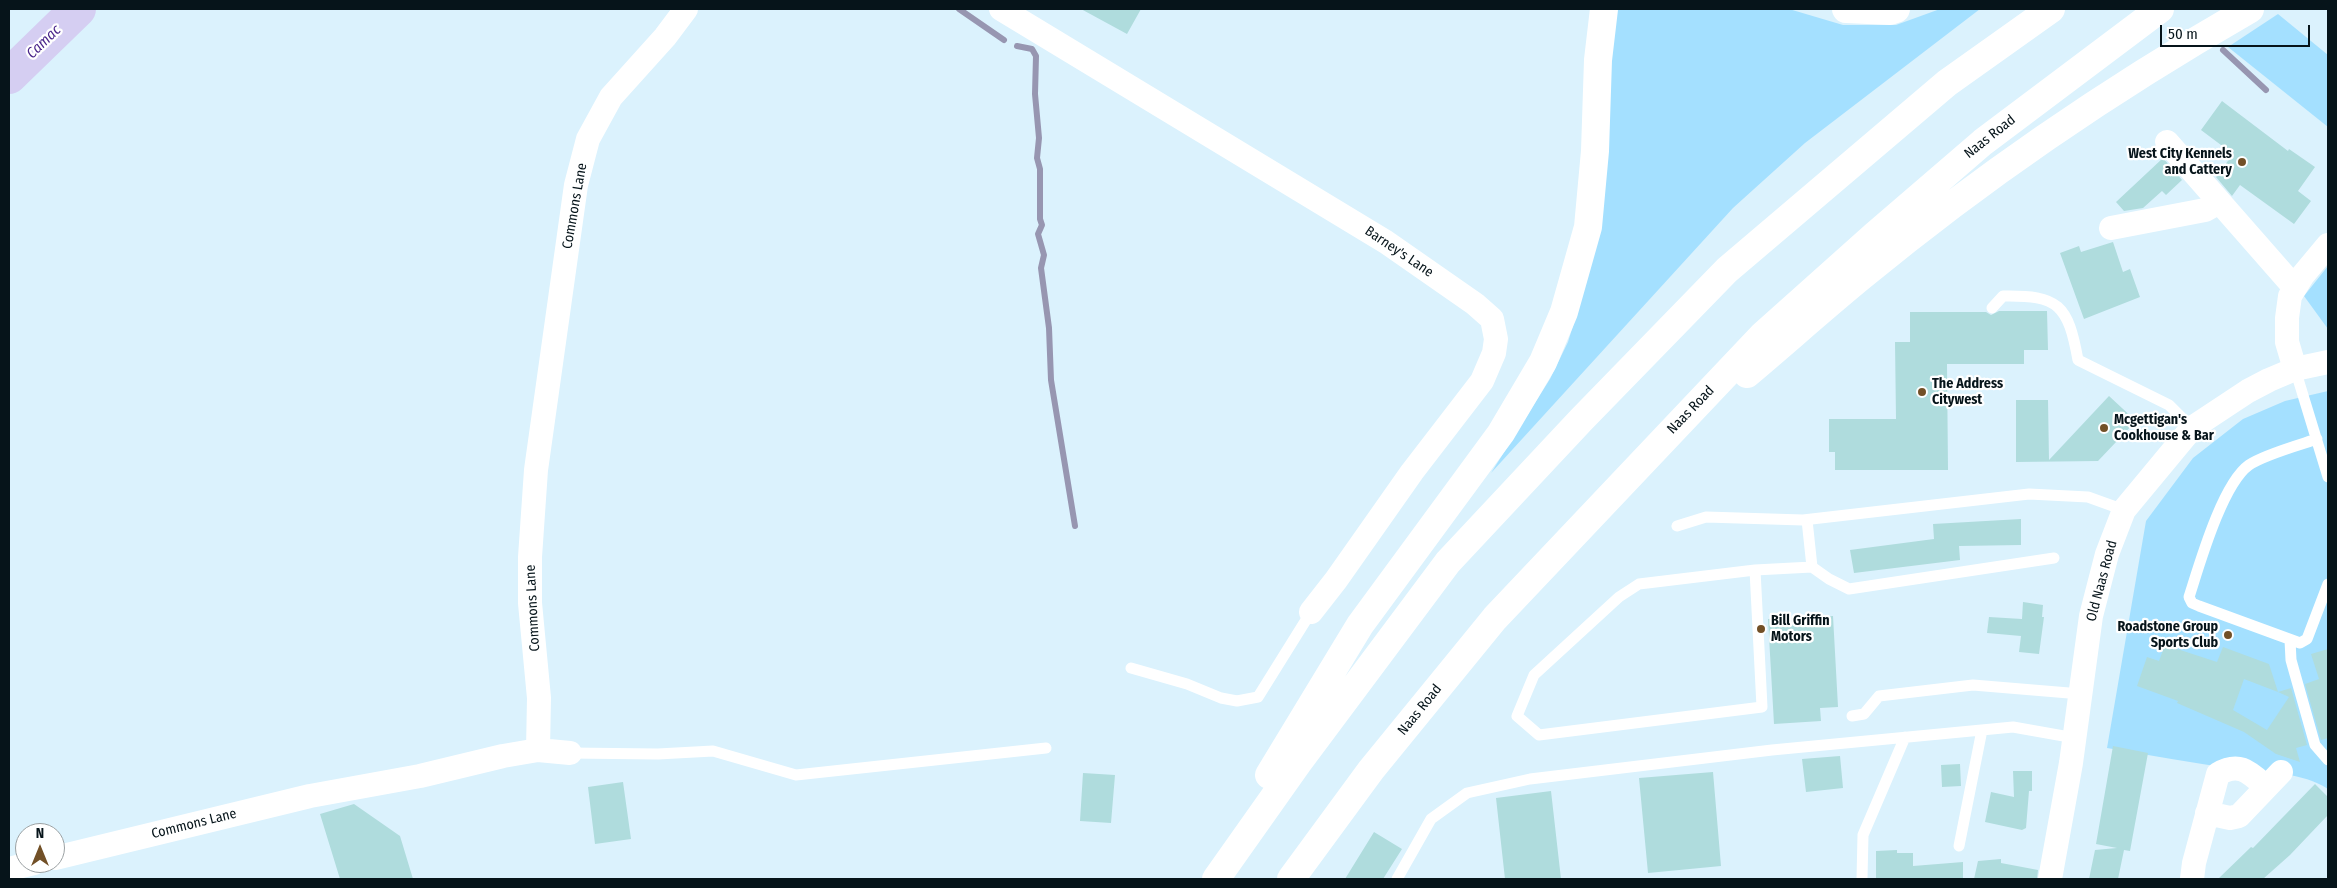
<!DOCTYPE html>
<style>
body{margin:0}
#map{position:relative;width:2337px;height:888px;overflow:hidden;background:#dbf2fd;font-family:"Fira Sans Condensed",sans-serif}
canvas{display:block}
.frame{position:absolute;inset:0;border:10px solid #06141a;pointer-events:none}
.north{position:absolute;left:15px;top:823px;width:50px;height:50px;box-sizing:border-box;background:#fff;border:1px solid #9ba1a3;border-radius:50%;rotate:0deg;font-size:14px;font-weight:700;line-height:20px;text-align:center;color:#06141a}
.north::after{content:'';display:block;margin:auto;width:18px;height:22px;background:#725027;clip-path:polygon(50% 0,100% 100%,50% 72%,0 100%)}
.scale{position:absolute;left:2160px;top:25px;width:150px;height:22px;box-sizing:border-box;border:2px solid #06141a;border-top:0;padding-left:6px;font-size:15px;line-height:18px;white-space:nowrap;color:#06141a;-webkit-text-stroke:4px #fff;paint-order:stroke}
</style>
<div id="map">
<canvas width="2337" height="888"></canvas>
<div class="frame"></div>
<div class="north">N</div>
<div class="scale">50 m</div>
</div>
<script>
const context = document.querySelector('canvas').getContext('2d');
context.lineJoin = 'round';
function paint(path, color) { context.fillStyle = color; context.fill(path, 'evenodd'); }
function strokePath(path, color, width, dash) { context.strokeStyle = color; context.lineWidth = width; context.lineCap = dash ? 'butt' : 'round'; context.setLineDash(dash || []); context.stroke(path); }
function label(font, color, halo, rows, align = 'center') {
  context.font = font + ' "Fira Sans Condensed",sans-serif'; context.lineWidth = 4.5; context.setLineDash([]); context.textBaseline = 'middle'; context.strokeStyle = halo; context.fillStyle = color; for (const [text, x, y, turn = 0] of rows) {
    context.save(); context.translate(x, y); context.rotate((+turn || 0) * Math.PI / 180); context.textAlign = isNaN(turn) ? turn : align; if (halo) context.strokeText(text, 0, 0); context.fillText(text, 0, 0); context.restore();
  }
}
const green = new Path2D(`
 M1614 9H1789L1843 25H1896L1940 9H1980L1805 143 1733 208 1491 473 1550 379 1568 342 1584 290Z
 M2278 14 2328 55V127L2228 47Z
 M2328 266V329L2304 296Z
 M2328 391V789C2303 772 2266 773 2236 769 2193 763 2150 755 2107 748L2146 521 2193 458 2243 419 2285 401Z`);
const stream = new Path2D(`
 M959 9 1004 40
 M1017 46 1032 49 1036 56 1035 94 1039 138 1037 158 1040 169V219L1042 225 1038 234 1044 255 1041 268 1049 328 1051 380 1075 526
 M2223 50 2266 90`);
const river = new Path2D(`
 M9 76 78 9`);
const building = new Path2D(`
 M1081 9H1141L1127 34Z
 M2222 101 2288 151 2289 149 2315 167 2298 191 2311 201 2294 224 2240 185 2232 196 2216 177 2233 154 2201 130Z
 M2163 158 2182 180 2166 195 2162 191 2143 208 2124 211 2116 202Z
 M2113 242 2123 272 2130 269 2140 297 2084 319 2060 253 2079 246 2081 252Z
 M1999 311H2047L2048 350H2024V364H1947L1948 470H1835V452H1829V419H1896L1895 342H1910V312H1986L1991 315Z
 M2109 396 2136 421 2098 461 2016 462V400H2048L2049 460Z
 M2021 519V545L1959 546 1960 560 1854 573 1850 550 1934 539 1933 524Z
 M2023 602 2043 605 2042 617H2044L2039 654 2019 652 2021 636 1987 633 1989 617 2022 619Z
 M1833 616 1838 707 1820 708 1821 721 1774 724 1768 619Z
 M2165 645 2217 662 2223 647 2269 664 2278 692 2244 679 2233 710 2267 730 2289 697 2278 692 2291 688 2307 745 2296 748 2300 762 2276 754 2244 732 2177 703 2178 701 2137 686 2147 657 2159 661Z
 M2328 649V738L2321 740 2305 684 2319 679 2311 654Z
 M2113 746 2148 753 2130 851 2124 850 2118 879H2089L2095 850 2117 848 2096 844Z
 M1840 756 1843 788 1806 792 1802 759Z
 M1960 764 1961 786 1942 787 1941 765Z
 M2013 771H2032V791H2029L2026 828 2022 830 1985 822 1991 792 2014 797Z
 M1713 772 1721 866 1648 873 1639 778Z
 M1083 773 1115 775 1111 823 1080 821Z
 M623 782 631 839 595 844 588 787Z
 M2315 784 2328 797V815L2290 855 2263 879H2218L2251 847 2253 848Z
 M1551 791 1561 879H1505L1496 798Z
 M354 804 400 836 413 879H340L320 814Z
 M1374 832 1402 849 1383 879H1345Z
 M1897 850V853H1913V866L1963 862V879H1876V851Z
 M2001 859V863L2038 870 2037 879H1974L1978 861Z`);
const service = new Path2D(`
 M1992 308 2003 296C2059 295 2068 305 2078 360L2169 405 2192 428
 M2295 369 2328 477
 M2317 439C2299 445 2263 455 2249 465 2222 484 2199 566 2189 597L2192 603 2199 606 2300 643 2307 639 2328 584
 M1807 520 1812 567
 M1677 526 1706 517 1803 520 2029 494 2088 497 2124 510
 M1755 570 1762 707 1539 735 1517 716 1534 675 1619 597 1639 584Z
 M1755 570 1812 567 1829 579 1849 589 2054 558
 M2290 640 2291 660 2315 745 2328 760
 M1131 668 1187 684 1221 698 1237 701 1258 697 1311 612
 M1852 716 1864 714 1879 696 1973 685 2081 694
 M570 753 658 754 713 751 796 775 1046 748
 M1959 846 1982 730
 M1397 879 1431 819 1467 793 1530 779 1772 750 2013 727 2075 738
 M1862 879 1863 835 1905 737`);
const minor = new Path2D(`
 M1001 9 1386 242 1475 304 1492 319 1496 339 1494 353 1482 381 1412 472 1336 580 1311 612
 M2167 142 2295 288
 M2111 228 2205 210 2219 202
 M2295 369 2287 342V318L2290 296 2303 275 2328 245
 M538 750 570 753
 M2207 813 2230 818 2239 816 2281 772
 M55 858 310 796 420 776 503 756 538 750 539 698 530 603V557L536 470 576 185 588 139 611 97 665 37 686 9
 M9 869 34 863
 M2050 879 2071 763 2091 616 2107 554 2124 510 2192 428 2248 391 2269 380 2295 369 2328 362
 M2192 879 2194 863 2218 774C2240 761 2250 773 2266 787`);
const trunk = new Path2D(`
 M1846 9 1890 11 1896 9
 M1747 374C1785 342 1823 308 1862 276 1983 176 2114 87 2250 9
 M1269 775 1360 625 1501 433 1543 362 1564 312 1588 227 1595 151 1598 60 1604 9
 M1216 879 1298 763 1448 562 1581 420 1727 270 1947 83 2051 9
 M1291 879 1371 770 1495 618 1763 335 1875 235 1983 142 2160 9`);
const markers = [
 [2242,162,5,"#725027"],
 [1922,392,5,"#725027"],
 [2104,428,5,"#725027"],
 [1761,629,5,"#725027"],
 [2228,635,5,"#725027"]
];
const streetNames = [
 ["Naas Road",1990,137,-38],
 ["Commons Lane",575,206,-80],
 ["Barney's Lane",1399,252,34],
 ["Naas Road",1691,410,-46],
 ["Old Naas Road",2102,581,-75],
 ["Commons Lane",533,608,-93],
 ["Naas Road",1420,710,-51],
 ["Commons Lane",194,824,-14]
];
const poiNames = [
 ["West City Kennels",2232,154,"right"],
 ["and Cattery",2232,170,"right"],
 ["The Address",1932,384],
 ["Citywest",1932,400],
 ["Mcgettigan's",2114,420],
 ["Cookhouse & Bar",2114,436],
 ["Bill Griffin",1771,621],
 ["Motors",1771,637],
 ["Roadstone Group",2218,627,"right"],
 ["Sports Club",2218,643,"right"]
];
const waterNames = [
 ["Camac",44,42,-44]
];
paint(green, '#a4e0ff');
strokePath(stream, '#9796b1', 6);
strokePath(river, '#d5cef2', 36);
paint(building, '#afdcdd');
strokePath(service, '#fff', 11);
strokePath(minor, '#fff', 24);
strokePath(trunk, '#fff', 28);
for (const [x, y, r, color] of markers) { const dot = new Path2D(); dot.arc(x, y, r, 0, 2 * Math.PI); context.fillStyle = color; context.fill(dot); strokePath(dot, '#fff', 2); }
label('14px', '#06141a', '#fff', streetNames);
label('bold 14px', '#06141a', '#fff', poiNames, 'left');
label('italic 15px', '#4a268a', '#fff', waterNames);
</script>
